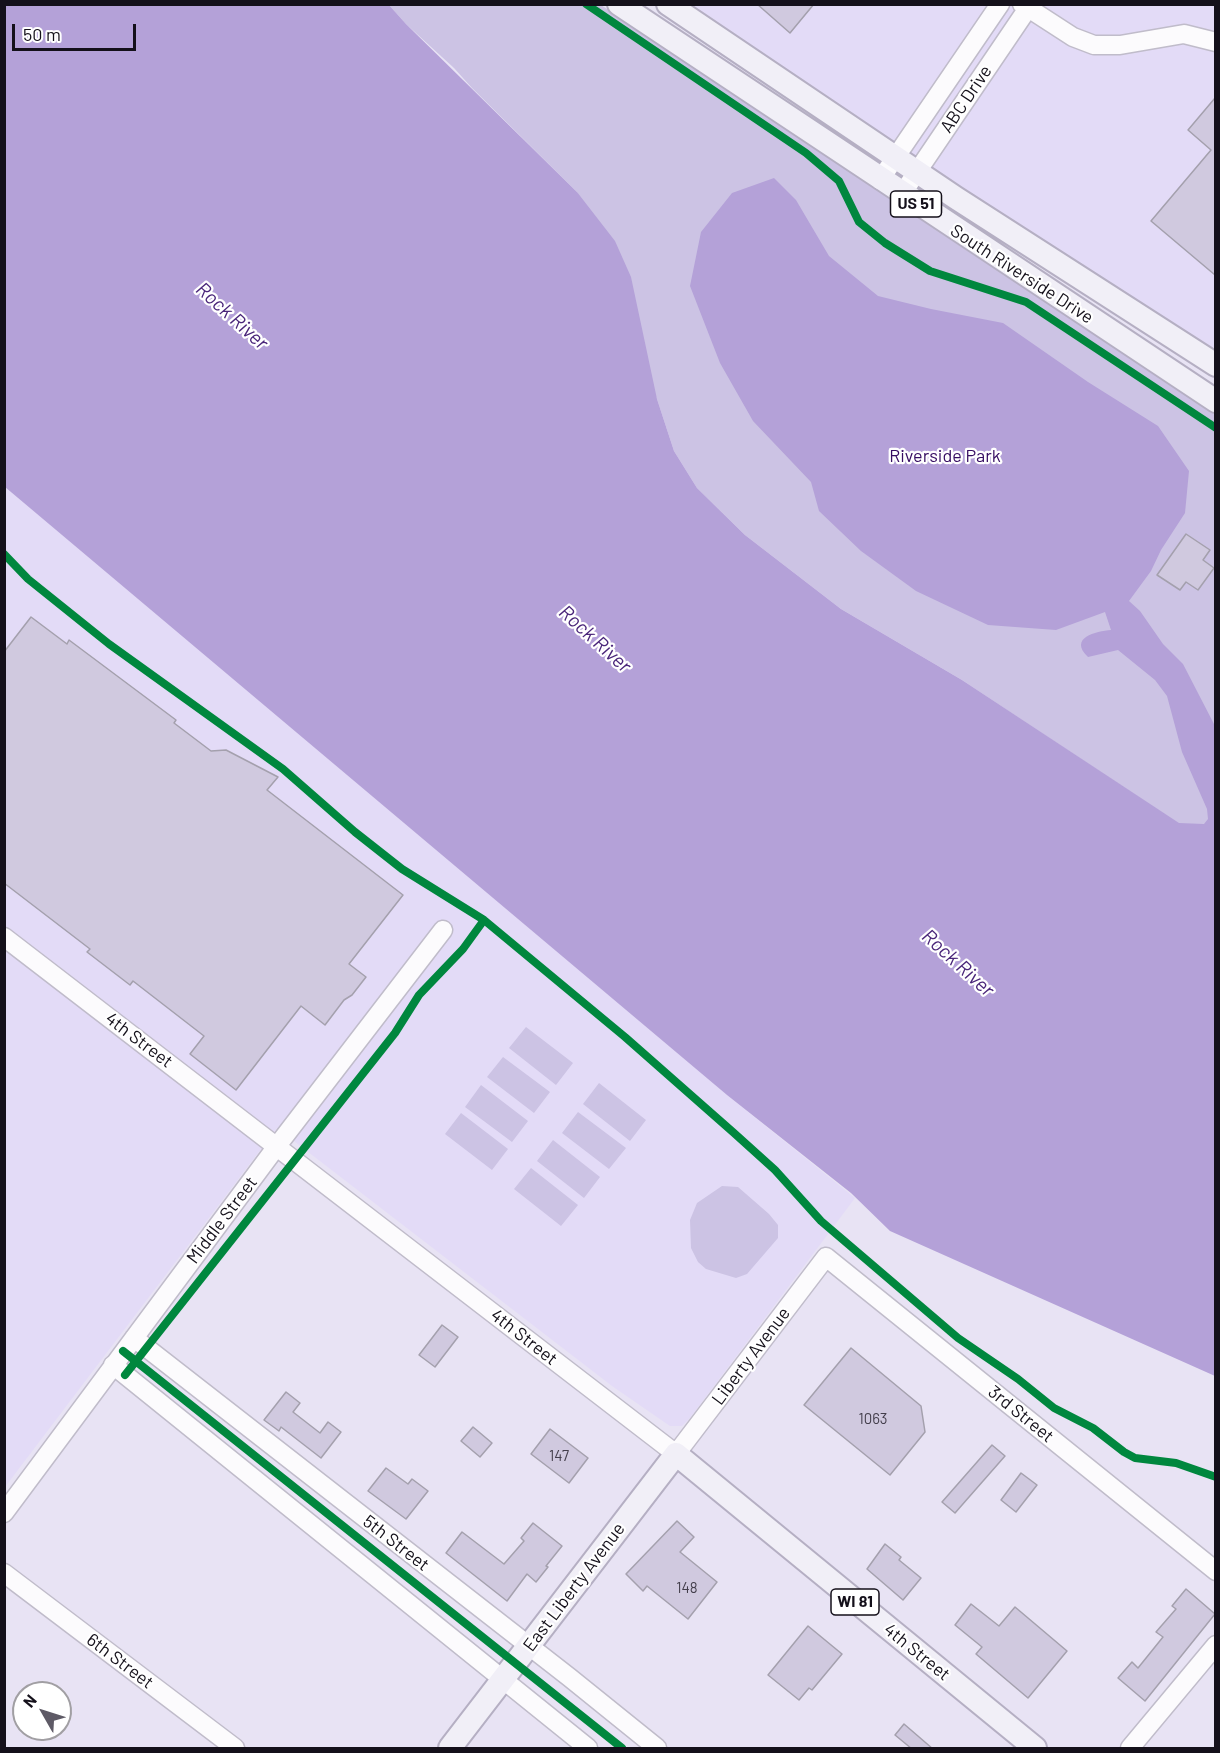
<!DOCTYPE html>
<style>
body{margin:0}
#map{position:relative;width:1220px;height:1753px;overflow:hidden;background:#e8e3f4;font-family:Barlow,sans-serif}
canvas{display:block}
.frame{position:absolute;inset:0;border:6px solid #14101a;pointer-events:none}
.north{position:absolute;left:12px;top:1681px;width:60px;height:60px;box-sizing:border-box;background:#fff;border:2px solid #a19fa3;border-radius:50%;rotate:309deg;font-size:16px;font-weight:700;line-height:24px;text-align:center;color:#14101a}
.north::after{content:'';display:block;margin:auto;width:21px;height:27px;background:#5e5a66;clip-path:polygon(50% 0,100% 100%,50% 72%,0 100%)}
.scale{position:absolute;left:12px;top:24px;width:124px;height:27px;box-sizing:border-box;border:3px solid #14101a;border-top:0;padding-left:8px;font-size:18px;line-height:21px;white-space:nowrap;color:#14101a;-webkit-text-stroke:4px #fff;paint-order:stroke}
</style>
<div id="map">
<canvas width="1220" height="1753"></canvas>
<div class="frame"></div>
<div class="north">N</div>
<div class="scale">50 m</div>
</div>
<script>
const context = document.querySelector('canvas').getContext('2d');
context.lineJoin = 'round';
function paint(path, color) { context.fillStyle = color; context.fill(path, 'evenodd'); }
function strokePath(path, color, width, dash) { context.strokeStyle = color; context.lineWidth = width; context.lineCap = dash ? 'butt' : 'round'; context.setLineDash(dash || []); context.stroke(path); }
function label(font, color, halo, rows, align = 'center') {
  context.font = font + ' Barlow,sans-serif'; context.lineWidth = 4.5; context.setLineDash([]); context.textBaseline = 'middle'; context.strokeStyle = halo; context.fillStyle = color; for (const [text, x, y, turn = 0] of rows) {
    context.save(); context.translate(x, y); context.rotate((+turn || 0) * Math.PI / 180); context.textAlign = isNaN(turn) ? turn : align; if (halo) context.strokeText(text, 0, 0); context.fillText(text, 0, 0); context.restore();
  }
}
const built = new Path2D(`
 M687 5H1215V357L1089 271Z
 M5 487 727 1095 855 1198 690 1418 682 1426H670L612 1386 277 1128 5 1487Z`);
const green = new Path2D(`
 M389 5H601L968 251 1215 413V850L1179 824 962 680 841 609 745 535 697 488 674 451 657 399 577 192 472 88 454 68 406 24Z
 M526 1027 573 1063 556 1085 509 1048Z
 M503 1057 550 1092 534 1113 487 1077Z
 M599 1083 646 1120 630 1141 583 1104Z
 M481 1085 528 1121 512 1142 465 1107Z
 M578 1112 626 1148 609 1169 562 1133Z
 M461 1113 508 1149 492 1170 445 1134Z
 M553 1140 600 1177 584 1198 537 1161Z
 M531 1168 578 1205 561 1226 514 1189Z
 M722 1186 738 1187 769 1214 778 1225V1238L747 1274 736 1278 706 1269 698 1262 691 1248 690 1220 697 1203Z`);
const water = new Path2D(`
 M5 4 389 5 406 24 577 192 615 241 631 277 657 399 674 451 697 488 745 535 841 609 962 680 1179 823 1204 824 1208 819 1207 809 1182 752 1167 696 1155 680 1118 650 1088 657C1068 638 1096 631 1111 630L1105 612 1056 630 988 625 916 591 861 551 819 511 811 482 753 421 720 363 690 286 701 232 732 193 774 178 796 200 829 256 878 296 931 309 1003 323 1088 382 1158 426 1189 471 1185 513 1161 550 1151 571 1129 601 1140 611 1163 644 1183 664 1215 726V1376L890 1231 851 1193 727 1095 5 487Z`);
const building = new Path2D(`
 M757 4H814L790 33Z
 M1215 98V275L1151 221 1211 150 1188 130Z
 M1186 534 1210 550 1203 560 1214 568 1198 590 1186 582 1180 590 1157 575Z
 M31 617 67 644 69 640 176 720 174 723 211 751 226 750 278 777 267 790 403 895 349 964 366 977 352 995 344 1000 325 1025 301 1006 236 1090 190 1054 204 1036 133 981 130 985 87 952 90 949 4 883V652Z
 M442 1325 458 1337 435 1367 419 1355Z
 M851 1348 921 1406 925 1432 890 1475 804 1405Z
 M286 1392 300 1403 293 1412 320 1433 328 1422 341 1432 321 1458 281 1427 279 1431 264 1420Z
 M473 1427 492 1443 480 1457 461 1441Z
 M550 1429 588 1458 569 1483 531 1454Z
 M992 1445 1005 1456 955 1513 942 1502Z
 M386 1468 408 1484 412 1479 428 1491 406 1519 368 1491Z
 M1021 1473 1037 1485 1016 1512 1001 1500Z
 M677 1521 694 1537 680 1552 717 1582 688 1619 647 1586 643 1591 626 1574Z
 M533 1523 562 1546 546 1566 548 1567 536 1582 527 1574 507 1601 446 1553 462 1532 504 1564 524 1541 521 1538Z
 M885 1544 901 1557 899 1560 921 1578 903 1600 867 1569Z
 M1186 1589 1215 1614 1145 1701 1118 1678 1132 1662 1138 1668 1163 1637 1156 1632 1176 1609 1172 1606Z
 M971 1604 999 1626 1015 1607 1067 1651 1028 1698 976 1654 982 1647 955 1625Z
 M808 1626 842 1654 812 1690 809 1688 799 1700 768 1675Z
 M904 1724 933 1749H912L895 1735Z`);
const minor = new Path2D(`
 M1022 4 1073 37 1094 45H1120L1184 34 1216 42
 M880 180 1000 4
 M902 194 1028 8
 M4 937 676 1454 826 1257 1216 1571
 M134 1338 569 1677 657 1748
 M113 1365 588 1748
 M4 1513 277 1146 443 930
 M4 1573 235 1748
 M1130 1748 1216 1645`);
const major = new Path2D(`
 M619 4 1216 401
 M668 4 956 198 1216 365
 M450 1748 676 1454 1035 1748`);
const cycleway = new Path2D(`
 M586 4 806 153 839 181 859 222 885 243 930 271 1026 302 1216 428
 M4 554 28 579 109 644 283 769 355 832 402 869 484 920 625 1037 734 1133 775 1170 821 1221 958 1338 1018 1379 1054 1408 1093 1428 1124 1452 1135 1458 1176 1463 1216 1477
 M123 1351 622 1748
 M125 1375 395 1033 419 995 463 949 484 920`);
const numberNames = [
 ["1063",873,1419],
 ["147",559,1456],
 ["148",687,1588]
];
const shields = [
 [916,204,51],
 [855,1602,48]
];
const shieldNames = [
 ["US 51",916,204],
 ["WI 81",855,1602]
];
const streetNames = [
 ["ABC Drive",966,99,-56],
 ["South Riverside Drive",1022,274,33],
 ["4th Street",139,1040,37],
 ["Middle Street",222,1220,-53],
 ["4th Street",524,1337,38],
 ["Liberty Avenue",751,1356,-53],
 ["3rd Street",1021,1414,39],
 ["5th Street",396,1543,38],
 ["East Liberty Avenue",574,1587,-53],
 ["4th Street",917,1652,39],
 ["6th Street",120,1661,37]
];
const parkNames = [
 ["Riverside Park",945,456]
];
const waterNames = [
 ["Rock River",232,316,42],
 ["Rock River",595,639,42],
 ["Rock River",958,963,42]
];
paint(built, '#e3dbf7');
paint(green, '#ccc3e4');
paint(water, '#b4a1d8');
paint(building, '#d0c9df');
strokePath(building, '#a4a0ad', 1.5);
strokePath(minor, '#c0bcca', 21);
strokePath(major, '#b5afc3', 26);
strokePath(minor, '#fcfbfd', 18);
strokePath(major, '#f1eff7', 22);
strokePath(cycleway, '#00873e', 8);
label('15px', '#433e4b', null, numberNames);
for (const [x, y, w] of shields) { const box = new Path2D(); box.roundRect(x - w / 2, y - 13, w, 26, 4.5); context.fillStyle = '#fff'; context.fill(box); strokePath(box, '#14101a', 1.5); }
label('bold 16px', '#14101a', null, shieldNames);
label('18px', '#14101a', '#fff', streetNames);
label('18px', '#360d62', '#fff', parkNames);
label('italic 20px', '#4a267a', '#fff', waterNames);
</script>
